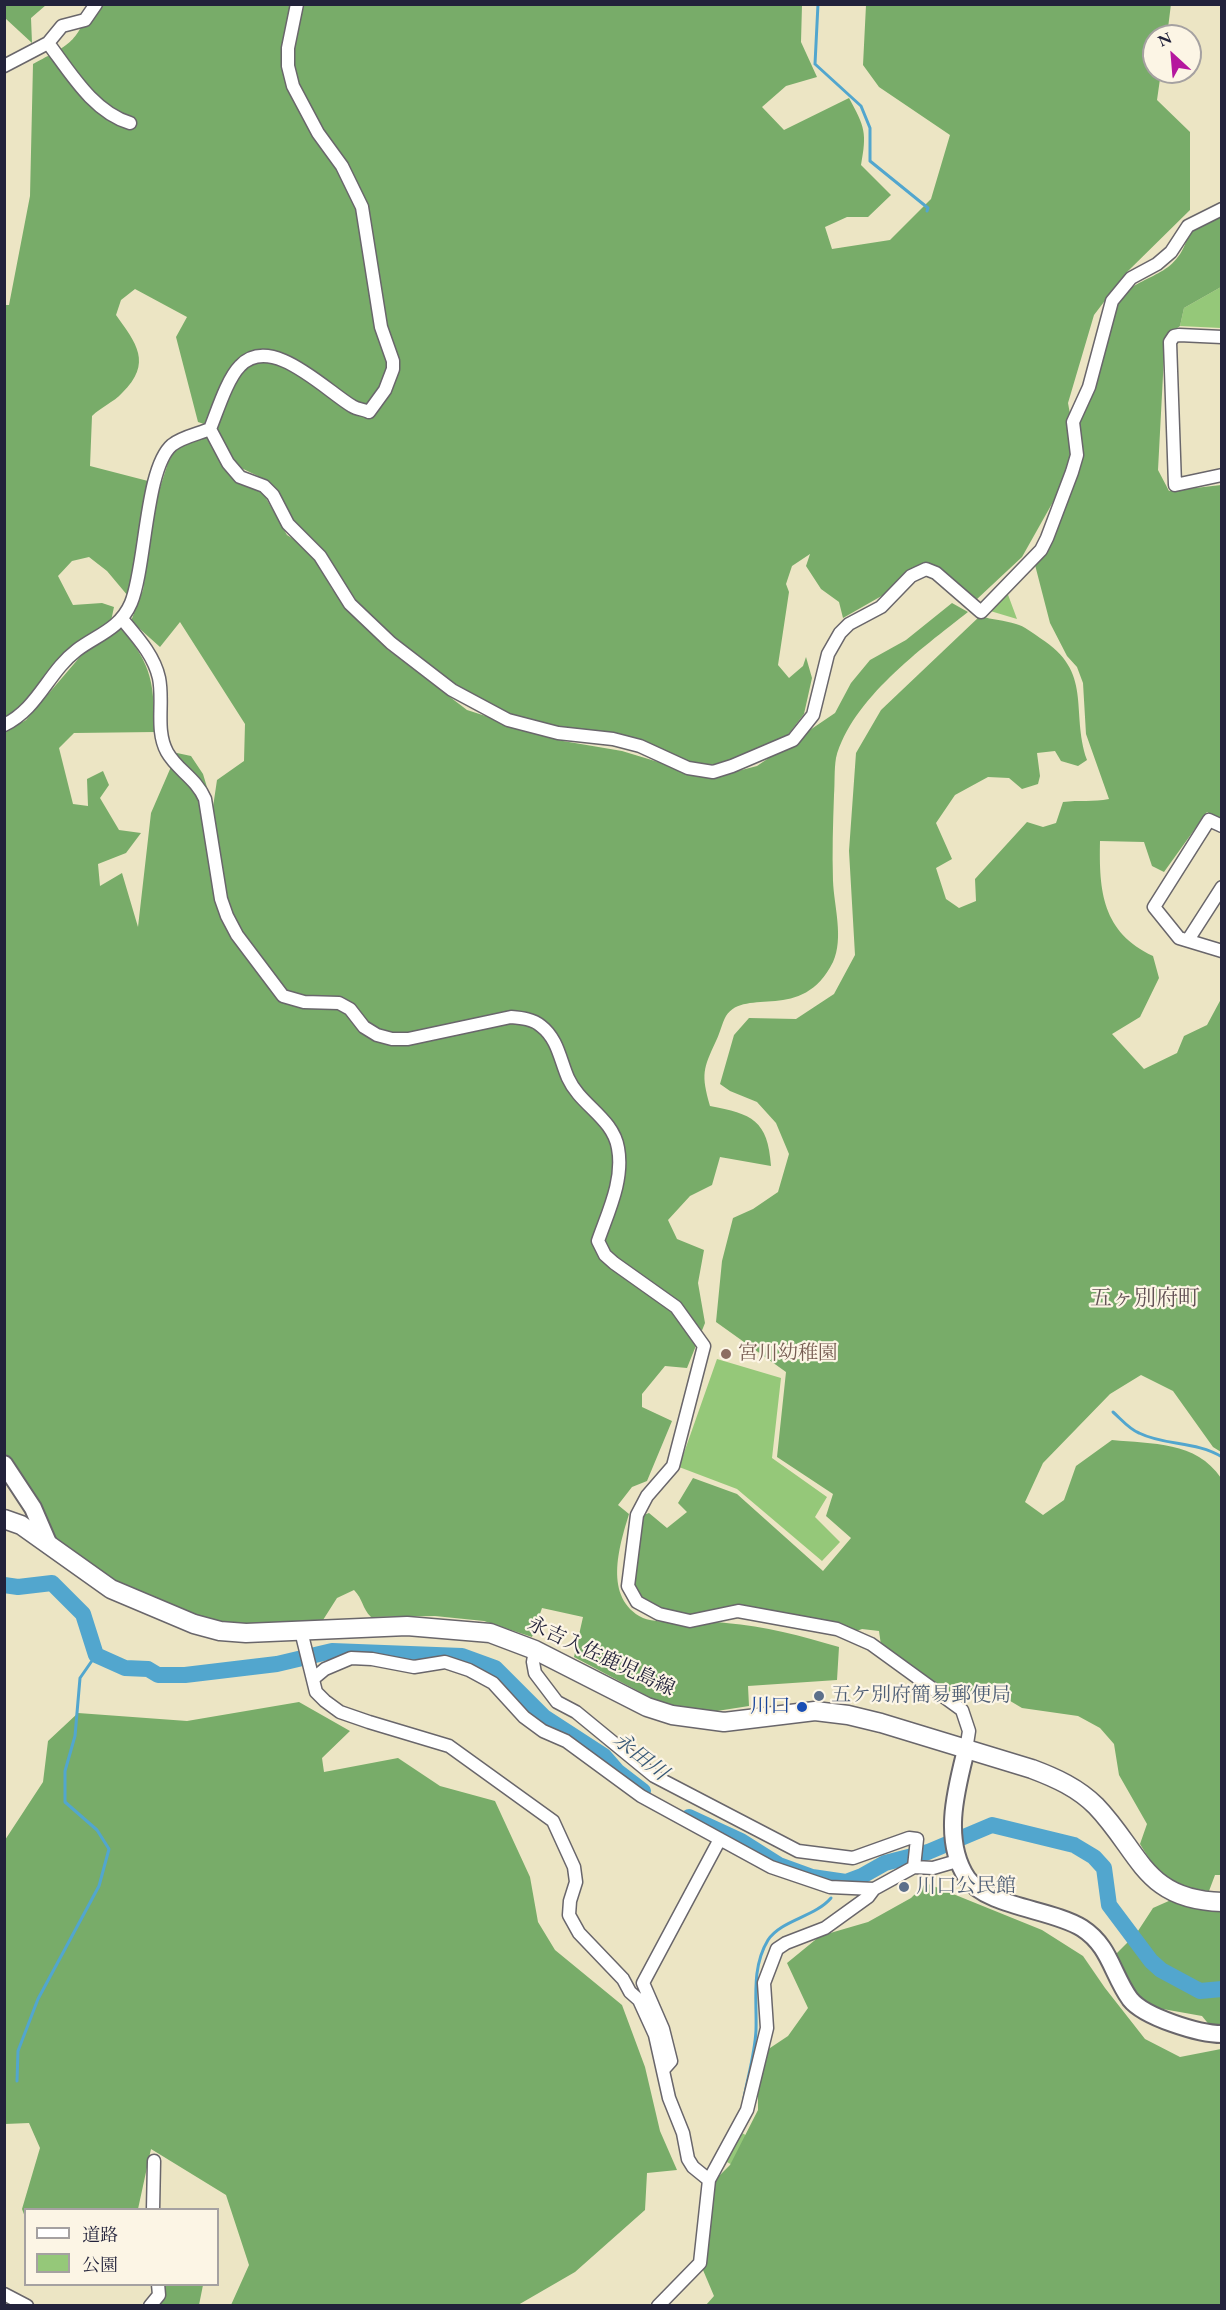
<!DOCTYPE html>
<meta charset="utf-8">
<style>
body{margin:0}
#map{position:relative;width:1226px;height:2310px;overflow:hidden;background:#ece5c4;font-family:"EB Garamond","Noto Serif JP",serif}
canvas{display:block}
.frame{position:absolute;inset:0;border:6px solid #22223b;pointer-events:none}
.legend{position:absolute;left:24px;top:2208px;width:195px;height:78px;box-sizing:border-box;background:#fcf5e5;border:2px solid #a5a1a1;margin:0;padding:8px 10px;list-style:none;font-size:18px;color:#22223b}
.legend li{display:flex;align-items:center;gap:12px;height:30px}
.legend b{width:30px;border:2px solid #a5a1a1}
.north{position:absolute;left:1142px;top:24px;width:60px;height:60px;box-sizing:border-box;background:#fcf5e5;border:2px solid #a5a1a1;border-radius:50%;rotate:334deg;font-size:16px;font-weight:700;line-height:24px;text-align:center;color:#22223b}
.north::after{content:'';display:block;margin:auto;width:21px;height:27px;background:#b5179e;clip-path:polygon(50% 0,100% 100%,50% 72%,0 100%)}
</style>
<div id="map">
<canvas width="1226" height="2310"></canvas>
<div class="frame"></div>
<ul class="legend">
<li><b style="height:8px;background:#fff"></b>道路</li>
<li><b style="height:16px;background:#95c879"></b>公園</li>
</ul>
<div class="north">N</div>
</div>
<script>
const context = document.querySelector('canvas').getContext('2d');
context.lineJoin = 'round';
function paint(path, color) { context.fillStyle = color; context.fill(path, 'evenodd'); }
function strokePath(path, color, width, dash) { context.strokeStyle = color; context.lineWidth = width; context.lineCap = dash ? 'butt' : 'round'; context.setLineDash(dash || []); context.stroke(path); }
function label(font, color, halo, rows, align = 'center') {
  context.font = font + ' "EB Garamond","Noto Serif JP",serif'; context.lineWidth = 4.5; context.setLineDash([]); context.textBaseline = 'middle'; context.strokeStyle = halo; context.fillStyle = color; for (const [text, x, y, turn = 0] of rows) {
    context.save(); context.translate(x, y); context.rotate((+turn || 0) * Math.PI / 180); context.textAlign = isNaN(turn) ? turn : align; if (halo) context.strokeText(text, 0, 0); context.fillText(text, 0, 0); context.restore();
  }
}
const green = new Path2D(`
 M1221 287V328L1180 326 1184 308Z
 M1007 592 1017 619 987 610Z
 M717 1359 781 1378 772 1458 827 1497 815 1517 840 1542 822 1561 737 1489 679 1467Z
 M740 2132 755 2140 740 2169 725 2161Z`);
const forest = new Path2D(`
 M5 4 46 5 31 18 32 43 5 18Z
 M1171 4 1167 36H1154V72H1161L1157 100 1190 132V210L1126 273 1094 315 1068 403 1076 447 1067 477 1022 557 976 600 923 564 900 578 885 594 843 618 839 602 821 589 806 566 810 554 792 566 786 584 789 592 778 665 789 678 803 666 806 657 812 678 804 714 787 736 717 765 683 762 639 741 558 727 524 719 493 707 452 682 397 641 356 600 319 545 292 519 275 488 262 478 237 466 216 428 198 422 176 337 187 317 135 289 121 300 116 315C136 343 153 363 122 393 114 402 101 407 92 416L90 466 148 481 128 596 107 571 89 557 72 561 58 576 73 605 102 603 114 607 111 621 18 711 5 718 4 305H9L30 196 33 64C70 44 75 45 91 5H802L801 42 817 77 786 86 762 107 784 130 849 98C865 127 867 133 861 165L891 195 868 217H847L825 227 832 249 890 240 931 199 950 135 879 87 863 65 866 5Z
 M1218 215 1221 216V287L1184 308 1180 326 1165 337 1158 470 1169 491 1221 485V821L1207 812 1164 872 1152 866 1144 842 1100 841C1099 891 1102 932 1153 956L1159 978 1140 1017 1112 1034 1144 1069 1177 1053 1184 1036 1207 1025 1221 999V1452L1213 1447 1173 1391 1141 1375 1110 1394 1043 1463 1025 1502 1043 1515 1064 1500 1076 1466 1112 1440C1152 1444 1196 1441 1221 1478V1875H1215L1209 1891C1172 1886 1159 1876 1140 1844L1147 1824 1119 1775 1114 1744 1100 1728 1078 1716 1022 1708 990 1689 948 1694 881 1645 879 1631 862 1629 854 1632C832 1627 809 1619 787 1616 736 1608 666 1635 630 1585L641 1516 649 1513 667 1528 687 1512 678 1503 693 1478 737 1494 823 1571 851 1538 826 1516 833 1494 777 1457 786 1372 716 1322 722 1261 733 1218 753 1209 778 1192 789 1154 776 1123 757 1102 730 1091 720 1084 734 1035 749 1018 796 1019 834 994 855 955 849 851 856 753 881 710 980 616C993 620 1004 620 1016 624 1024 626 1033 633 1040 638 1094 672 1070 710 1087 760L1078 766 1061 761 1055 751 1037 753 1040 776 1038 784 1022 789 1009 778 988 777 955 795 936 823 952 859 936 868 946 899 959 908 976 901 975 879 1027 822 1043 827 1056 823 1063 802C1079 800 1093 802 1109 799L1086 734 1083 683 1077 667 1067 656 1050 623 1034 561 1081 459 1077 423 1117 301C1143 270 1177 281 1189 232Z
 M207 436 235 481 262 491 287 535 304 546 314 557 332 589 387 649 467 710 563 741 622 751 711 778 757 766 835 713 851 683 870 660 906 640 952 603 968 612C921 649 852 699 836 758 834 770 835 783 834 795 833 824 832 852 833 881 834 906 844 938 833 962 802 1024 746 986 726 1016 722 1023 720 1033 716 1041 703 1069 701 1074 710 1106 752 1114 768 1120 771 1166L720 1157 712 1185 690 1196 668 1220 677 1239 704 1250 698 1283 705 1323 687 1368 665 1366 642 1394V1407L672 1421 647 1481 632 1487 618 1505 629 1514C619 1547 603 1598 643 1618 658 1625 707 1621 726 1623 765 1626 801 1636 839 1647L837 1680 748 1686 749 1706 704 1713 668 1707 574 1657 583 1617 542 1608 532 1637 484 1621 435 1616 371 1617C362 1608 363 1599 354 1590L337 1598 323 1620C292 1623 258 1629 227 1623 188 1616 78 1571 55 1540 36 1513 21 1481 5 1452L4 732 26 720 85 651 121 628C154 667 153 684 155 732L74 733 59 748 73 804 88 806 87 779 103 771 109 785 100 798 119 830 141 833 126 853 98 864 100 886 122 873 138 927 151 813 177 753 191 756 203 774 213 807 217 780 244 761 245 724 180 622 160 647 131 621 143 590 156 500 168 463 176 448Z
 M299 1702 350 1731 322 1758 324 1772 398 1758 440 1786 495 1801 530 1877 538 1922 555 1950 622 2005 645 2067 660 2131 677 2170 647 2173 645 2210 575 2272 518 2305H231L249 2265 226 2195 151 2149 138 2209 26 2210 25 2217 22 2209 40 2148 29 2123 5 2124V1840L43 1782 48 1741 78 1713 187 1721Z
 M926 1883 1042 1930 1083 1956 1105 1988 1145 2039 1180 2057 1221 2049V2305H706L714 2296 703 2270 712 2183 730 2165 758 2110V2056L788 2036 808 2008 787 1963 820 1936 868 1922 911 1898Z
 M1171 1900 1189 1906 1221 1909V2027L1215 2032 1202 2016 1146 2006 1133 1988 1116 1954 1136 1934 1153 1908Z
 M163 2285H203L199 2305 158 2306 165 2289Z`);
const stream = new Path2D(`
 M818 4 815 64 861 106 870 128V161L928 208 927 211
 M1113 1412C1121 1419 1129 1429 1139 1433 1165 1446 1196 1441 1222 1457
 M17 2081 18 2051 38 1999 99 1886 109 1849 97 1830 65 1802V1771L75 1736 80 1678 96 1655
 M744 2098C748 2076 755 2053 756 2030 757 2001 751 1968 768 1940 781 1920 815 1917 831 1898`);
const river = new Path2D(`
 M4 1585 18 1587 52 1583 83 1614 96 1655 125 1668 148 1669 158 1675H185L277 1664 332 1651 462 1656 495 1668 544 1717 604 1756 617 1771 643 1791
 M689 1817 741 1841 779 1865 812 1877 846 1882 862 1876 885 1863 928 1852 992 1825 1074 1845 1094 1857 1104 1868 1109 1905 1151 1961 1161 1970 1200 1991 1222 1989`);
const street = new Path2D(`
 M48 43C70 72 93 112 130 123
 M4 66 48 43 62 26 85 20 96 4
 M1222 337 1179 335 1174 336 1170 342 1175 485 1222 475
 M210 429 228 463 240 477 264 486 273 495 288 524 320 556 350 604 391 643 452 690 508 720 558 733 613 739 640 746 688 768 713 772 732 766 793 740 813 715 828 654 840 633 849 624 881 607 911 576 926 569 936 573 981 612 1041 550 1047 538 1072 472 1077 455 1073 422 1089 387 1112 301 1131 278 1157 264 1171 252 1188 226 1222 209
 M122 619C136 636 154 655 159 678 164 702 155 730 167 752 177 770 196 778 205 799L221 899 227 916 237 935 283 996 304 1002 339 1003 350 1009 364 1027 377 1035 392 1039H408L511 1017C522 1018 533 1019 541 1026 558 1039 560 1060 568 1078 580 1105 613 1118 618 1148 624 1180 608 1212 598 1241L605 1255 614 1263 676 1307 704 1346 673 1466 647 1496 637 1515 628 1586 637 1602 659 1614 690 1621 738 1611 837 1629 871 1644 962 1710 969 1731 966 1750
 M4 725C38 709 48 672 77 650 97 635 120 629 131 603 146 567 145 468 172 445 182 437 198 434 210 429 217 412 227 379 240 366 271 333 325 390 352 406 358 410 364 409 369 412L385 390 393 369V361L381 327 362 207 342 166 318 133 293 86 288 66V48L297 4
 M1222 826 1209 820 1154 907 1179 938 1222 951
 M1188 940 1222 887
 M301 1631 316 1692 325 1701 340 1712 369 1722 449 1746 553 1821 574 1867 576 1882 570 1901 569 1915 579 1933 623 1979 630 1992 639 2000 655 2035 669 2098 683 2133 688 2159 693 2167 709 2180
 M535 1650 533 1662 535 1673 557 1702 576 1712 654 1776 798 1851 853 1858 909 1838 917 1839 914 1867
 M313 1679 325 1669 351 1658 372 1659 414 1667 445 1662 469 1670 493 1683 524 1717 543 1731 566 1741 641 1796 771 1867 830 1887 874 1889
 M663 2070 671 2061 663 2029 643 1983 720 1839
 M153 2210 154 2161
 M4 2294 27 2306
 M150 2306 159 2295 158 2284
 M658 2306 700 2263 709 2180 747 2110 767 2028 764 1983 777 1949 786 1943 825 1928 868 1897 874 1889 914 1867 933 1868 957 1861`);
const secondary = new Path2D(`
 M4 1464 33 1508 49 1545
 M966 1750C956 1790 942 1840 967 1878 987 1907 1052 1909 1082 1928 1110 1946 1112 1974 1130 1999 1144 2017 1199 2034 1222 2034`);
const primary = new Path2D(`
 M4 1519 21 1525 111 1589 194 1624 220 1631 246 1633 407 1626 490 1633 535 1650 647 1707 672 1715 724 1722 815 1711 848 1715 881 1723 1032 1769C1056 1778 1078 1788 1096 1806 1141 1853 1144 1900 1222 1902`);
const markers = [
 [726,1354,6,"#8d6e63"],
 [819,1696,6,"#5c6f8a"],
 [802,1707,6,"#1a4fb4"],
 [904,1887,6,"#5c6f8a"]
];
const educationNames = [
 ["宮川幼稚園",738,1354]
];
const streetNames = [
 ["永吉入佐鹿児島線",601,1657,25]
];
const serviceNames = [
 ["五ケ別府簡易郵便局",831,1696],
 ["川口公民館",916,1887]
];
const transitNames = [
 ["川口",790,1707]
];
const waterNames = [
 ["永田川",640,1757,38]
];
const quarterNames = [
 ["五ヶ別府町",1145,1299]
];
paint(green, '#95c879');
paint(forest, '#78ac69');
strokePath(stream, '#52a6ce', 3);
strokePath(river, '#52a6ce', 16);
strokePath(street, '#69666b', 15);
strokePath(secondary, '#69666b', 20);
strokePath(primary, '#69666b', 21);
strokePath(street, '#fff', 12);
strokePath(secondary, '#fff', 16);
strokePath(primary, '#fff', 18);
for (const [x, y, r, color] of markers) { const dot = new Path2D(); dot.arc(x, y, r, 0, 2 * Math.PI); context.fillStyle = color; context.fill(dot); strokePath(dot, '#fcf5e5', 2); }
label('20px', '#785e54', '#fcf5e5', educationNames, 'left');
label('20px', '#22223b', '#fcf5e5', streetNames);
label('20px', '#4e5e75', '#fcf5e5', serviceNames, 'left');
label('20px', '#164399', '#fcf5e5', transitNames, 'right');
label('italic 21px', '#355776', '#fcf5e5', waterNames);
label('22px', '#635256', '#fcf5e5', quarterNames);
</script>
